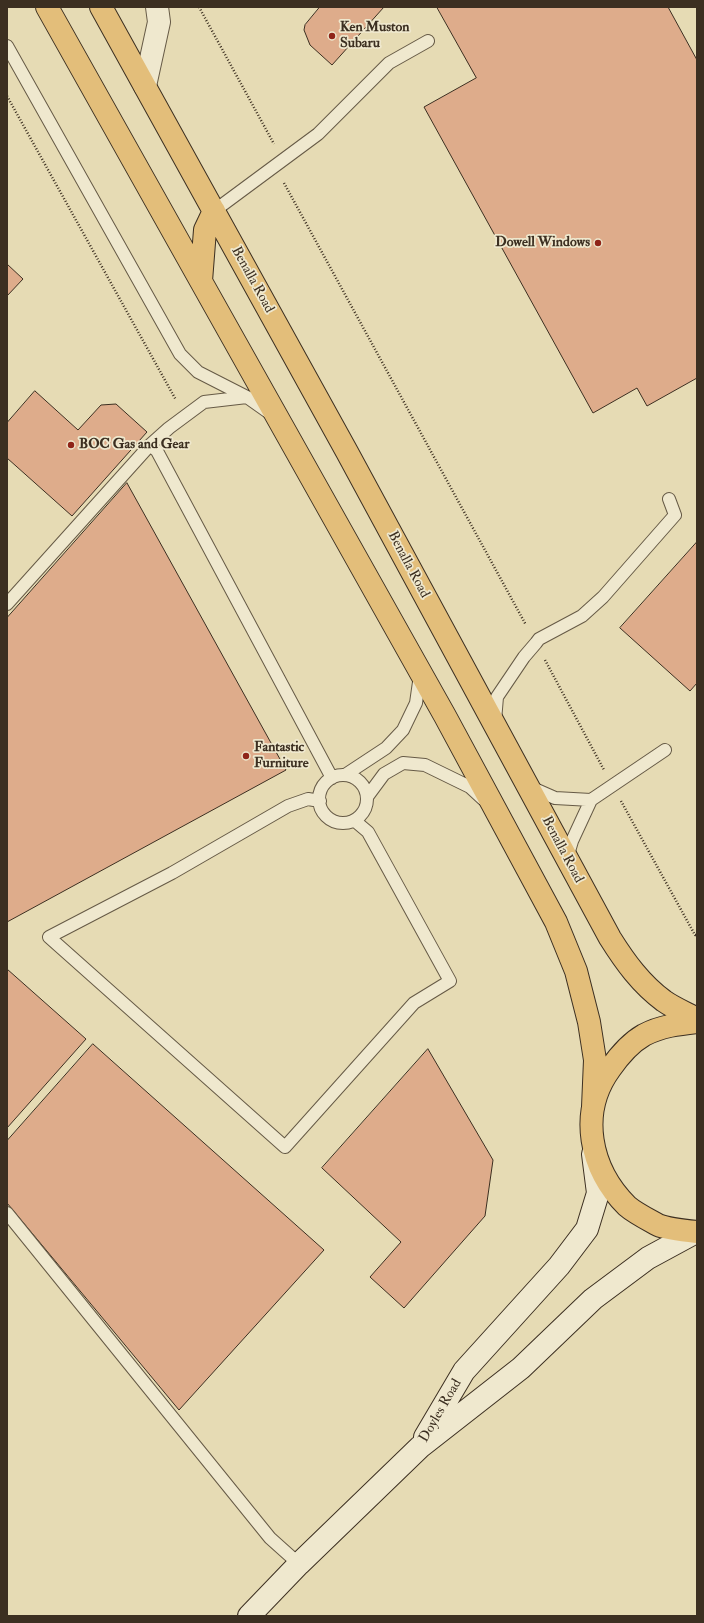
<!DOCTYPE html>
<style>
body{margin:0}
#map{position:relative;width:704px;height:1623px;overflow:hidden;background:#e6dbb4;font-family:"IM FELL Double Pica",serif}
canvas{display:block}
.frame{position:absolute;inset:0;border:8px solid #3c2f21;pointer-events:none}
</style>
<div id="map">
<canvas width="704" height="1623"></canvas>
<div class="frame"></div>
</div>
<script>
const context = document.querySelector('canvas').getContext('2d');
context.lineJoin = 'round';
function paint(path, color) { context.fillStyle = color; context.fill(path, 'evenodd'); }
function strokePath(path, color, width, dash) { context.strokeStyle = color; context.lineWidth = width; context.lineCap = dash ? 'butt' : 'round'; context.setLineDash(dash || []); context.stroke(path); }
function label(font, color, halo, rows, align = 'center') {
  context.font = font + ' "IM FELL Double Pica",serif'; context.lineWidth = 3.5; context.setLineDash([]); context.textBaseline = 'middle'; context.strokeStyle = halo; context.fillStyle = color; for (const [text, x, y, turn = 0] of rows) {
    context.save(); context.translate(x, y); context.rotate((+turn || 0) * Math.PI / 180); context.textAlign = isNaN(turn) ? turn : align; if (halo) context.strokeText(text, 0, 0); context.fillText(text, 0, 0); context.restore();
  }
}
const building = new Path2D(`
 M320 7H384L332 65 310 45 304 30 305 25Z
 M437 7H668L697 60V378L647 406 637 388 593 413 424 107 476 78Z
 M7 264 23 279 7 296Z
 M35 391 78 430 101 405 116 404 147 432 72 516 7 458V423Z
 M127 483 286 770 7 922V618Z
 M697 542V683L690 691 620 628Z
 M7 969 86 1039 7 1128Z
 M93 1044 324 1250 179 1410 7 1203V1141Z
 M428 1049 493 1160 485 1216 404 1308 370 1277 401 1242 322 1168Z`);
const path = new Path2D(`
 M199 7 274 144
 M7 96 176 400
 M284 183 526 625
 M545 660 604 770
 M621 801 695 935H697`);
const lane = new Path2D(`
 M7 46 180 354 198 372 247 397 271 414
 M214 211 318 134 389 63 428 41
 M150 445 157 451 332 778
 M7 604 150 445 169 428 204 402 247 397
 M495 721 497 697 524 657 536 643 539 639 582 616 603 597 675 515 669 499
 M345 775 386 748 403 730 416 703 420 675
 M319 799a24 24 0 1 1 48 0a24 24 0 1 1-48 0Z
 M530 787 555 798 591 800 572 841 567 858
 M367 797 384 774 403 763 425 765 470 787 483 799
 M591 800 665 750
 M320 801 308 799 288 806 172 873 49 937 285 1147 414 1003 450 981 368 832 355 821
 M7 1213 270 1538 299 1564`);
const street = new Path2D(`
 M145 86 159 22 157 7`);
const secondary = new Path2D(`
 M425 1437 464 1371 559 1266 587 1229 598 1193 593 1154
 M249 1616 299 1564 420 1447 521 1368 593 1299 648 1258 696 1232`);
const highway = new Path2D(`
 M47 7 445 716 556 922 576 971 589 1022 595 1060 593 1107
 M101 7 347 452 610 938C625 962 641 984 664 1001 674 1008 686 1013 697 1019
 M201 281 205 230 214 211
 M697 1022C679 1024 661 1026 644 1035 630 1043 619 1056 610 1069 578 1113 590 1169 627 1206 635 1213 649 1220 658 1225 667 1229 687 1231 697 1232`);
const markers = [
 [332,36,4,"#8f2418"],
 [598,243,4,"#8f2418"],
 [71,445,4,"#8f2418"],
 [246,756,4,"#8f2418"]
];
const poiNames = [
 ["Ken Muston",340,28],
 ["Subaru",340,44],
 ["Dowell Windows",590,243,"right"],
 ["BOC Gas and Gear",79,445],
 ["Fantastic",254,748],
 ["Furniture",254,764]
];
const streetNames = [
 ["Benalla Road",252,280,61],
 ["Benalla Road",408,565,62],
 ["Benalla Road",562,850,62],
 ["Doyles Road",441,1411,-60]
];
paint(building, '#deac8b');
strokePath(building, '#3c2f21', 1);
strokePath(lane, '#665a46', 14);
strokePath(street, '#665a46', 24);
strokePath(secondary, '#3c2f21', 24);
strokePath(highway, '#3c2f21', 24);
strokePath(path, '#3c2f21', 2.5, [1, 2]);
strokePath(lane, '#efe8ce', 12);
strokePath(street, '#efe8ce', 22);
strokePath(secondary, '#efe8ce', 22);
strokePath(highway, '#e3be7a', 22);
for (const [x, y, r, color] of markers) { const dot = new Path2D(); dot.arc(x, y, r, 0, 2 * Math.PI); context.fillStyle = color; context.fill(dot); strokePath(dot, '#efe8ce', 1.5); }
label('bold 14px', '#3c2f21', '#efe8ce', poiNames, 'left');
label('14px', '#3c2f21', '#efe8ce', streetNames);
</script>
